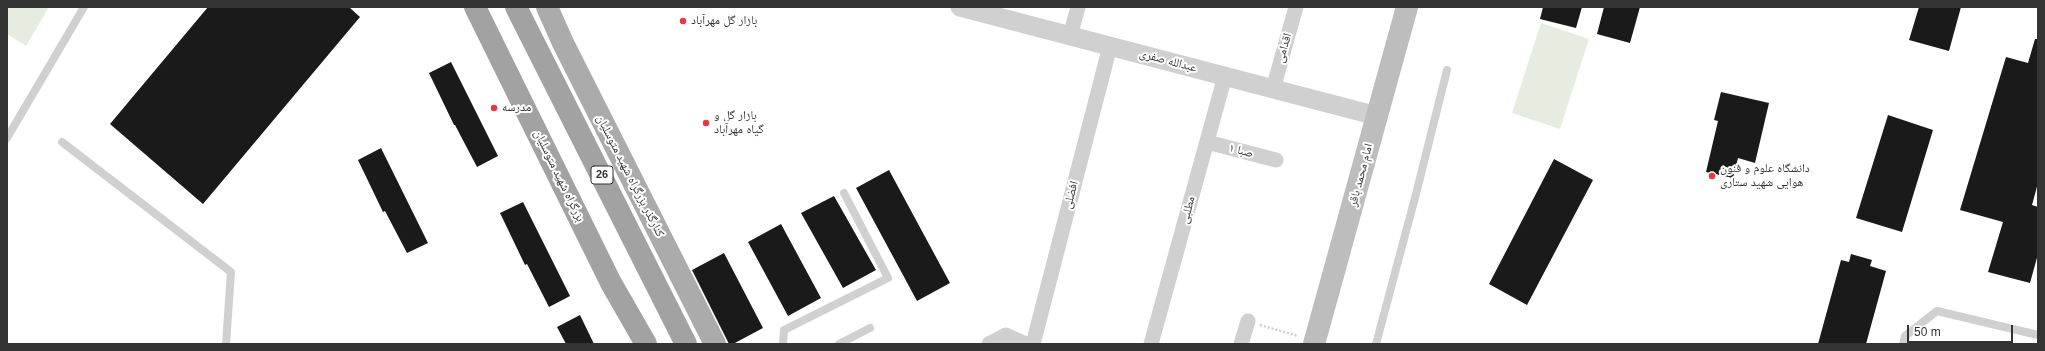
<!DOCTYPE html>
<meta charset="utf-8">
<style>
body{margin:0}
#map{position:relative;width:2045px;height:351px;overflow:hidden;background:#fff;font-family:Arial,sans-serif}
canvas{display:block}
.frame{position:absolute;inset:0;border:8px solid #333;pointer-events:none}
.scale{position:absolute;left:1907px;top:325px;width:106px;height:18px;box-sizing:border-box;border:2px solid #333;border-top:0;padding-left:5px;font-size:12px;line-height:14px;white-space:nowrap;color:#333;-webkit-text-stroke:3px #fff;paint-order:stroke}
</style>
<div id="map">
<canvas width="2045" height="351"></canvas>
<div class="frame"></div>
<div class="scale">50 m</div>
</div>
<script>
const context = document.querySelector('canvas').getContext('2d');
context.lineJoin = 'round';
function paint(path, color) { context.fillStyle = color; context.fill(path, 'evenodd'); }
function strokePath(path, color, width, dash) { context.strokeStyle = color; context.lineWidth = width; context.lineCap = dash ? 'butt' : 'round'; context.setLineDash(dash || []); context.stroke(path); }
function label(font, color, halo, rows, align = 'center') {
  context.font = font + ' Arial,"Noto Naskh Arabic",sans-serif'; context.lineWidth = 4; context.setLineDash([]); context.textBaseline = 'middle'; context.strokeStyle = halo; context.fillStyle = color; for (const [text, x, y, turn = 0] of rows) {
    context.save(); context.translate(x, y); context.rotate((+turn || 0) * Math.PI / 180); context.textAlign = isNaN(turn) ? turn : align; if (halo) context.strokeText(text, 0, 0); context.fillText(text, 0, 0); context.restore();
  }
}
const green = new Path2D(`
 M7 7H49L26 46 7 34Z
 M1541 23 1589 39 1560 129 1512 113Z`);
const building = new Path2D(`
 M208 7H349L360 17 203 204 110 124Z
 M1543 7H1582L1576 28 1540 19Z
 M1604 7H1640L1630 43 1597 34Z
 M1919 7H1961L1949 51 1909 40Z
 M2035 39H2038V183L2032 205 2038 207V254L2030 283 1988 272 2003 222 1960 210 2006 57 2028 63Z
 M451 62 498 156 477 167 455 125H454L429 73Z
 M1721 92 1769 103 1755 163 1738 158 1733 178 1706 172 1718 121 1714 120Z
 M1888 115 1933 130 1902 232 1856 218Z
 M381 148 428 243 407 253 385 211 383 212 358 160Z
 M1554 159 1593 180 1527 305 1489 284Z
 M889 170 950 283 917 301 856 188Z
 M834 196 876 270 843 288 801 213Z
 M523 202 570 296 549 307 527 264 525 265 500 213Z
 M781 224 821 298 788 316 748 242Z
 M724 253 763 328 733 344H729L692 270Z
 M1851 254 1872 260 1870 266 1886 271 1866 344H1818L1841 260 1849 262Z
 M580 315 594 344H566L557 327Z`);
const path = new Path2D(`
 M1260 325 1298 336`);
const service = new Path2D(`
 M7 138 84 7
 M62 142 231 272 226 344
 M783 344 784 330 888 278 844 193
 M839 344 870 328
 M1376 344 1416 194 1447 70
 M1903 344 1905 336 1937 311 2038 335`);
const minor = new Path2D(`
 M1070 36 1078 7
 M1273 89 1296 7
 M1207 142 1276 160
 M989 344 1006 335 1026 344
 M1033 344 1110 46
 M1151 344 1225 76
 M1241 344 1248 321`);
const tertiary = new Path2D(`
 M960 7 1377 116`);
const secondary = new Path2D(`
 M1314 344 1407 7`);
const primary = new Path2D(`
 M547 7 563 43 715 344`);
const trunk = new Path2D(`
 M475 7 611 283 646 344
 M516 7 686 344`);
const markers = [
 [683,21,4,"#e63946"],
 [494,108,4,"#e63946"],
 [706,123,4,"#e63946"],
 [1712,176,4,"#e63946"]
];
const shields = [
 [602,175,22]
];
const shieldNames = [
 ["26",602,175]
];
const poiNames = [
 ["بازار گل مهرآباد",691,21],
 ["مدرسه",502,108],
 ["بازار گل و",714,116],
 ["گیاه مهرآباد",714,130],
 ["دانشگاه علوم و فنون",1720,169],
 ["هوایی شهید ستاری",1720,183]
];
const streetNames = [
 ["اقدامی",1284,48,-74],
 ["عبدالله صفری",1168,61,15],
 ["صبا ۱",1241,151,15],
 ["امام محمد باقر",1361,175,-75],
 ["بزرگراه شهید متوسلیان",559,176,64],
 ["کنارگذر بزرگراه شهید متوسلیان",630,176,63],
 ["افضلی",1071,195,-75],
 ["مطلبی",1188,210,-75]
];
paint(green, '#e6ecdf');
paint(building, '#1a1a1a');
strokePath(path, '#cdcdcd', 2.5, [2, 2]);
strokePath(service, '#d0d0d0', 8);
strokePath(minor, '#d0d0d0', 15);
strokePath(tertiary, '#d0d0d0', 19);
strokePath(secondary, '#bdbdbd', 22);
strokePath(primary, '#ababab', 22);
strokePath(trunk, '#a2a2a2', 22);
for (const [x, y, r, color] of markers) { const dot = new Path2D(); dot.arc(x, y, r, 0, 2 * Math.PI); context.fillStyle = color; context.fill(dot); strokePath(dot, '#fff', 1.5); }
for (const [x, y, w] of shields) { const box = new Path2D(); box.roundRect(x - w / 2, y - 9, w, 18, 3); context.fillStyle = '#fff'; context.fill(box); strokePath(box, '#333', 1); }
label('bold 11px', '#333', null, shieldNames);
label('12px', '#333', '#fff', poiNames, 'left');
label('12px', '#333', '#fff', streetNames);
</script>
